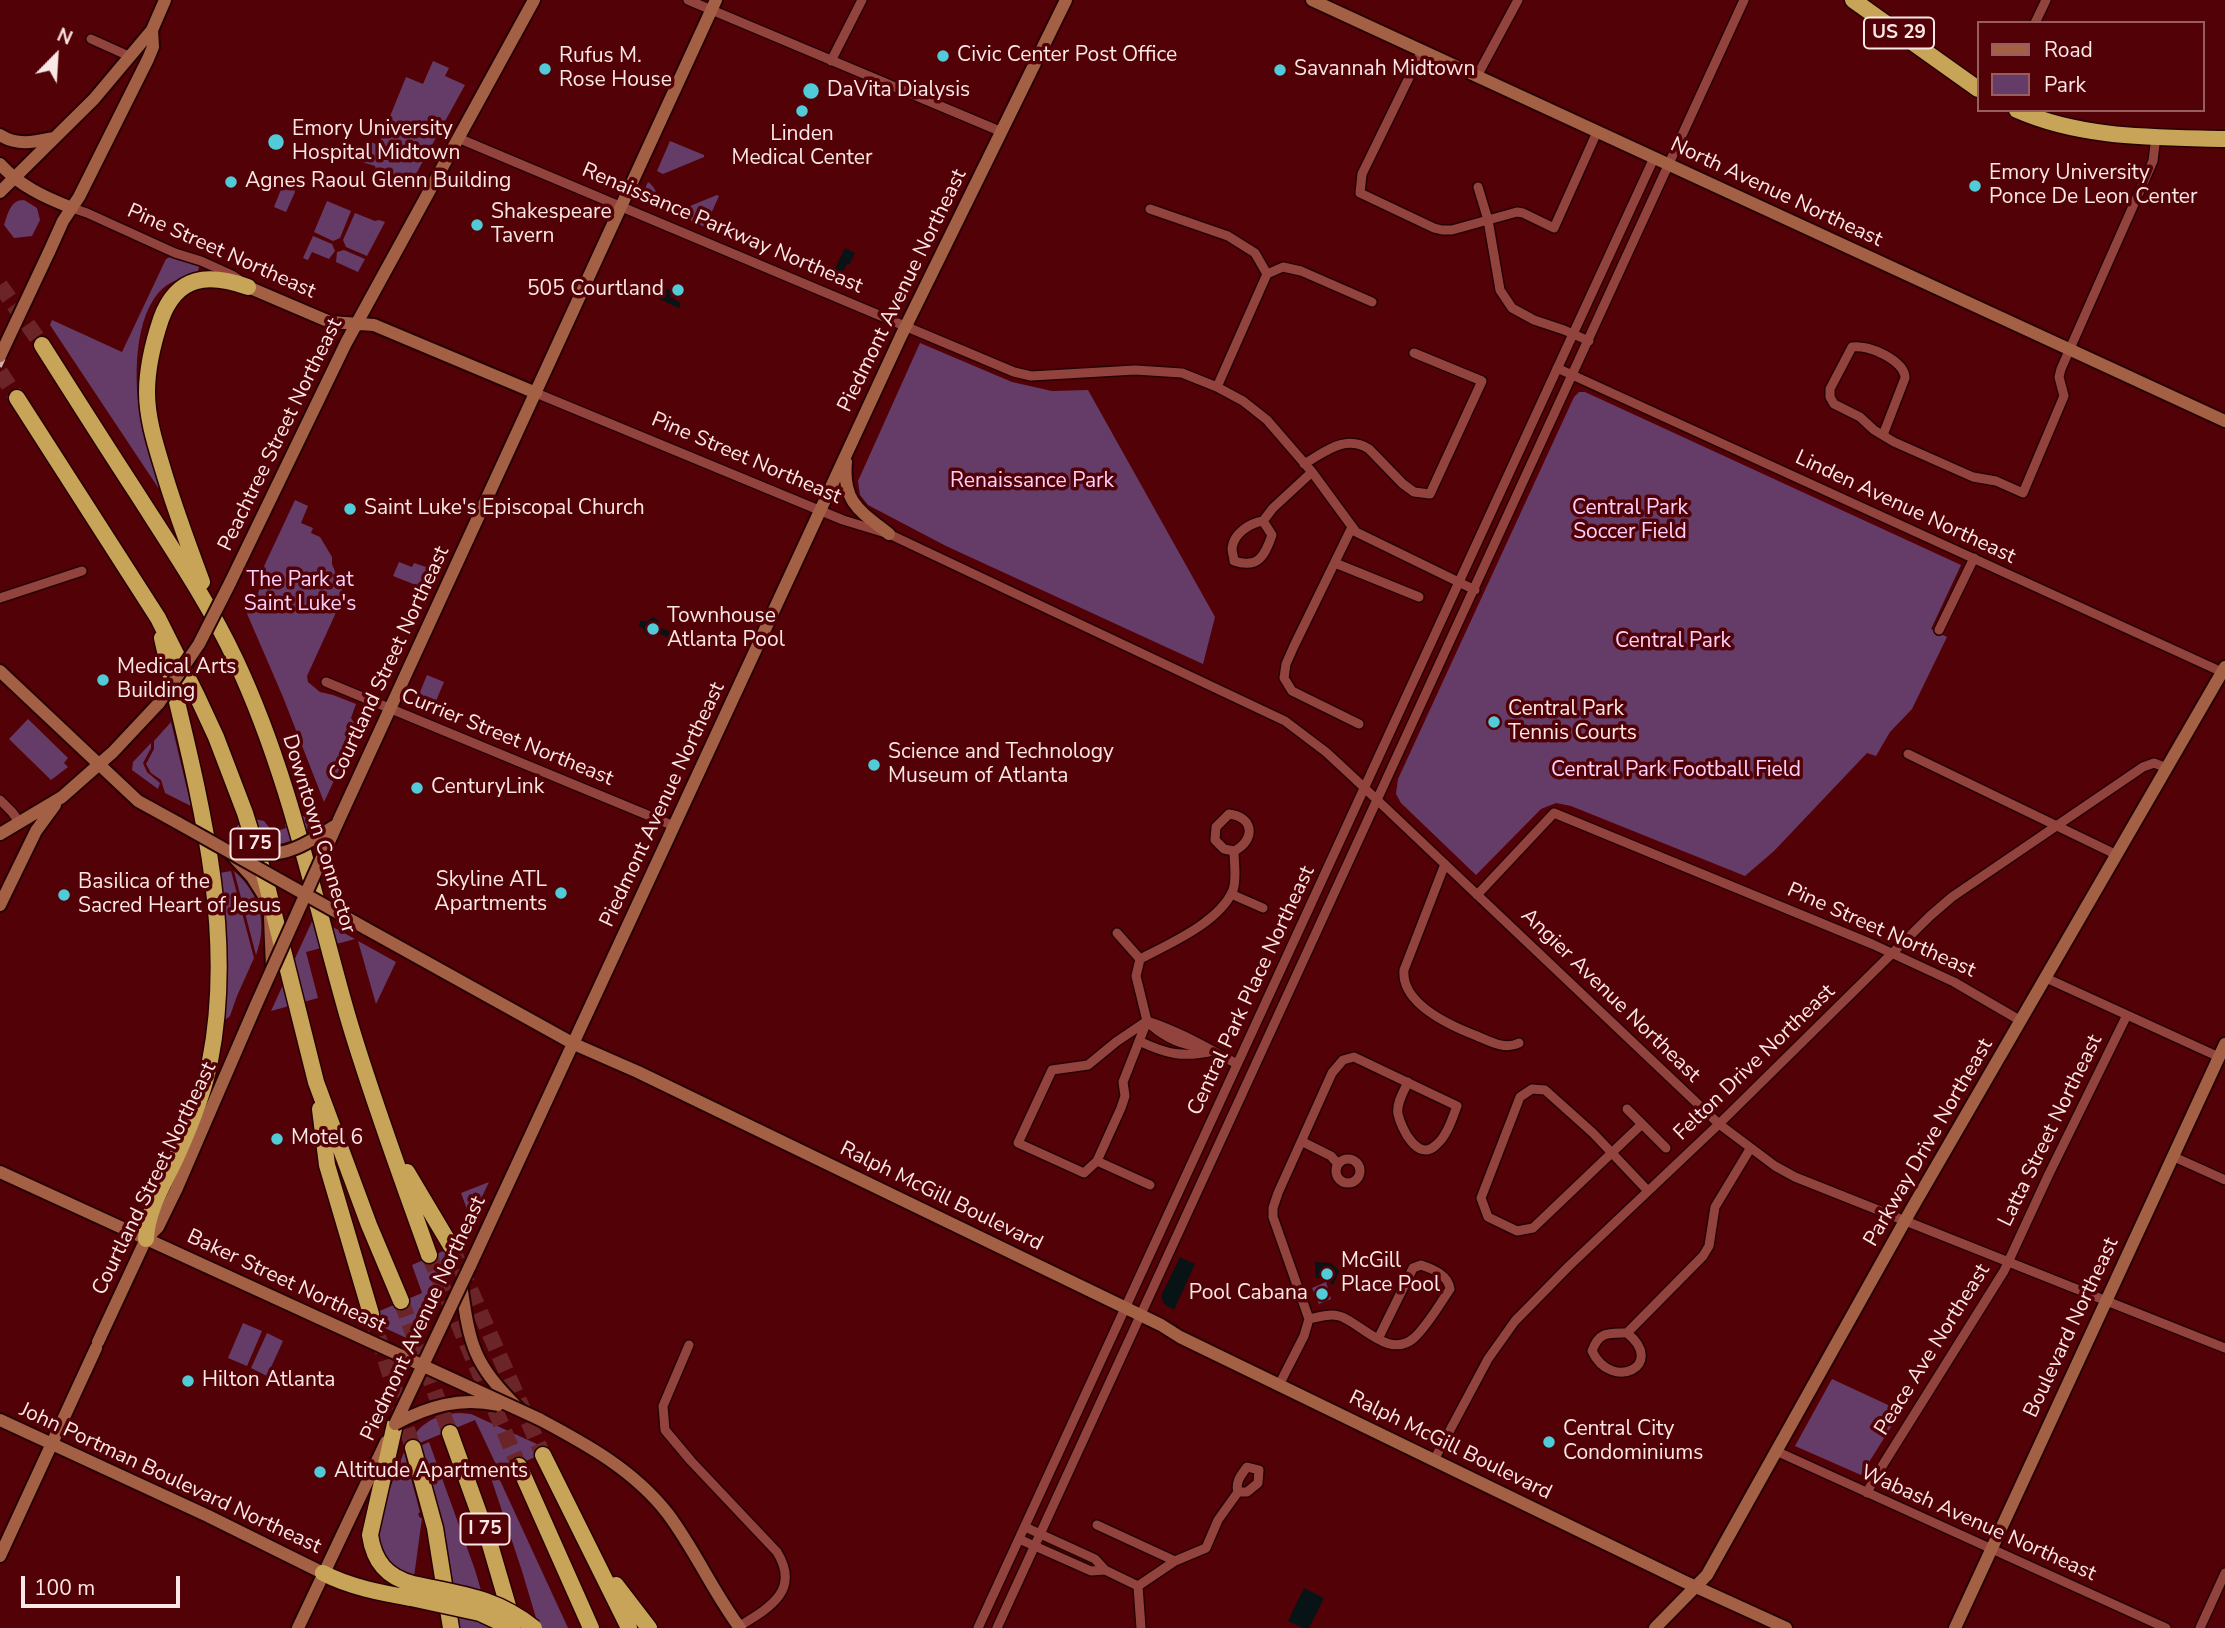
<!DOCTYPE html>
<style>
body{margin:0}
#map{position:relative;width:2225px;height:1628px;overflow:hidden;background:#520207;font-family:"Nunito Sans",sans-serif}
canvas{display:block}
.legend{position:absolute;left:1977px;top:21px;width:228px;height:91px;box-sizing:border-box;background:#520207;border:2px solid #965e60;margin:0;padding:9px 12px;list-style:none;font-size:21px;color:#fbe7e5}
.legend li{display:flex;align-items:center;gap:14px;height:35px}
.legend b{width:35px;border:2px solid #965e60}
.north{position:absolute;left:21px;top:21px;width:70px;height:70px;-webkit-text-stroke:5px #520207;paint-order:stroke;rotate:24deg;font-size:19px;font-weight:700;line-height:28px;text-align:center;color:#fbe7e5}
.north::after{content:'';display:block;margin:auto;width:24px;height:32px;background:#fbe7e5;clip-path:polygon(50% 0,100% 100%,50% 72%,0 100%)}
.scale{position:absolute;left:21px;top:1576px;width:159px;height:32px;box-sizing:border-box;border:4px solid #fbe7e5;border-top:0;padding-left:9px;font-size:21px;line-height:24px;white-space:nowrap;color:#fbe7e5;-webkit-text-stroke:5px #520207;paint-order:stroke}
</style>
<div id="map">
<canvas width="2225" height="1628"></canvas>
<ul class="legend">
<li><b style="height:9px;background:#a36045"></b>Road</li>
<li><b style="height:19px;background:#653c67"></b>Park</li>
</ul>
<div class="north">N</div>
<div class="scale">100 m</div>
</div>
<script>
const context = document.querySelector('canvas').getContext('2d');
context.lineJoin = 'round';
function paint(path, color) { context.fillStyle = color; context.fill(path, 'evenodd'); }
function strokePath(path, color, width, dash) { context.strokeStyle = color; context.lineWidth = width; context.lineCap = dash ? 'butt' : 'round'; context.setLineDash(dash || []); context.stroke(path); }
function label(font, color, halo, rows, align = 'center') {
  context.font = font + ' "Nunito Sans",sans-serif'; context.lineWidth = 7; context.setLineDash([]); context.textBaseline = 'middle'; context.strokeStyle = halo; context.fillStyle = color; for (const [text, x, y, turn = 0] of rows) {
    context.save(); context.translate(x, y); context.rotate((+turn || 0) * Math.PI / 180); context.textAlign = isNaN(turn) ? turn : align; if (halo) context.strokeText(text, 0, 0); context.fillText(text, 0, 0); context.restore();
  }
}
const green = new Path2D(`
 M433 61 449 68 445 76 465 85 411 183 403 189 378 177 375 166 362 162 371 142 376 144 378 140 380 141 406 77 423 84Z
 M670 141 704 155V157L663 174 657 171Z
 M648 182C656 187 661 201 660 210L640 200Z
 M288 185 293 187 295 192 286 212 274 207 282 187Z
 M717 195 719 196 705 227 684 218 683 214 685 208Z
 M24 200 37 208 40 220 32 236 14 238 4 225C8 214 10 200 24 200Z
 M327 201 351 211 340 238 333 241 314 232Z
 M355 213 375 221 379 220 385 222 367 256 346 247 343 240Z
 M313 236 332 244 335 251 329 259 312 252 308 260 303 258Z
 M344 250 365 259 358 272 336 262 337 252Z
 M172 256 200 265 197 273C183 277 169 281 159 292 131 324 134 394 143 432 147 451 155 471 159 489L50 325 52 320 122 352 166 259Z
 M920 343 1012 382 1052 391 1088 390 1215 617 1203 664 946 546 868 505 860 495 858 481Z
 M1579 392H1585L1961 565 1931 629 1947 637 1912 709 1890 732 1876 756 1867 753 1774 851 1745 876 1571 806 1556 803 1541 809 1476 875 1401 803 1396 794 1398 779 1574 397Z
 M295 500 308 506 301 523 313 528 311 533 320 537 332 557V564L344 595 307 676 308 682 320 692 333 695 356 704 351 718 358 729 324 802 283 697 245 609 252 593H258L260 588 257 584 258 579Z
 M399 562 412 567 414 563 429 568 421 587 393 576Z
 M427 675 444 682 433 708 420 703 418 697Z
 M28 719 68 758 64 763 68 767 51 780 9 739Z
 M171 722 191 806 165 793 161 780 151 773 146 764 154 749V741Z
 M151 743V748L143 763 147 772 160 783 158 789 132 770 133 762Z
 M299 815 312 818 318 816C295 849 268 852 234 832L238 825 249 818 264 821 273 832 286 828 285 824Z
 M231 871 254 958 237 996 230 1016 222 1022 227 952 219 873Z
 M234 871C260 893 268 923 256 955Z
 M314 917 355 939 306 952 318 998 271 1011Z
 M358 941 396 962 376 1004Z
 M489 1182 471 1220 461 1193Z
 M459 1244 413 1341 363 1318 422 1293 412 1265Z
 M1326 1282 1331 1299 1319 1304 1312 1288Z
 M243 1323 262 1331 247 1366 228 1358Z
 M267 1333 283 1341 267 1376 251 1368Z
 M1832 1379 1901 1411 1861 1475 1795 1446Z
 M460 1413 471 1414 550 1450 500 1473 475 1420 405 1449C418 1425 433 1414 460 1413Z
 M429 1442 475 1570 492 1628H459L444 1531 420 1446Z
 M404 1452 420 1512 418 1514 420 1518H422L414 1577 387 1564 376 1540 385 1501Z
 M492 1463 568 1628H539L522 1571 487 1466Z`);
const water = new Path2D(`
 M845 248 855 253 849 265 847 264 840 276 833 273Z
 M662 287 672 291 670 297 681 303 679 308 657 298Z
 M653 617 658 620 661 628 679 635 677 641 658 633 651 637 646 635 643 628 638 626 641 620 646 622Z
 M1180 1257 1195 1264 1174 1310 1164 1304 1161 1296Z
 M1315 1262 1331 1263 1339 1271 1333 1285 1325 1278H1316Z
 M1304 1588 1324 1598 1309 1628H1303L1288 1621Z`);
const highwayTunnel = new Path2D(`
 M0 285 42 345
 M0 372 17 398
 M451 1246 543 1455
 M429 1255 519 1466
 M401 1301 450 1433
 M371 1314 413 1448`);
const street = new Path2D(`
 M688 0 1002 132
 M2035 23 2046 0
 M91 39 131 57
 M1422 51 1362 174 1360 193 1434 228 1442 230H1452L1517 212 1523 213 1554 228 1597 132
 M831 61 862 0
 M1477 76 1518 0
 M458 138 1014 372 1031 376 1135 370 1182 373 1217 387 1243 401 1267 420 1312 472 1356 532 1475 590
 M1478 187 1488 220 1500 290 1512 308 1534 320 1564 330 1589 341
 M72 208 87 213 175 253 201 261 232 275 238 279
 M1150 209 1228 236 1255 253 1267 274 1217 387
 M1267 274 1283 267 1301 271 1372 302
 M1557 368 2222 672
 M536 393 843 520 889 534 1285 721 1326 752 1354 778 1719 1124 1775 1166 1795 1177 2225 1348
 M1883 435 1905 378C1905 361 1869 344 1852 347L1830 389V397L1834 404 1860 417 1874 430 1894 442 1973 477 1996 481 2023 493 2064 396 2059 377 2061 369 2153 161 2156 136
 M1304 464C1325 452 1345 434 1369 449L1403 484 1414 492 1430 494 1482 381 1414 353
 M1263 521 1272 535C1265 556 1258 569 1234 561 1234 557 1232 553 1232 548 1234 533 1250 523 1263 521L1273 508 1312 472
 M1352 527 1294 646 1286 664 1284 678 1292 691 1359 724
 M1335 563 1419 597
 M0 598 82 571
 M1939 630 1974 558
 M326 682 674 826
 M1908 754 2117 855
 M0 800 12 812 20 823
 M1445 864 1404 970C1401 1004 1451 1026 1477 1036 1491 1042 1505 1050 1519 1043
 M1231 894 1263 908
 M1477 895 1554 813 1872 944 1954 982 2021 1021
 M1117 933 1140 959
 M2046 978 2219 1057
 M1147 1021 1116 1042 1088 1065 1052 1070 1018 1143 1084 1173 1097 1161 1121 1108 1125 1096 1123 1082 1147 1021 1136 976 1140 959C1169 944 1220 922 1233 890 1237 879 1234 863 1234 851 1255 841 1255 817 1229 814L1216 827 1215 840 1224 849 1234 851
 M1147 1021C1179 1031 1207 1048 1237 1064
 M1151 1025C1165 1037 1182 1046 1201 1046
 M1139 1041C1166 1054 1183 1058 1213 1051
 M1627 1109 1666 1148
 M1642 1124 1533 1228 1517 1231 1488 1217 1481 1198 1520 1097 1532 1089 1545 1090 1593 1133 1648 1191
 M1303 1142 1331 1156 1337 1163
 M2172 1156 2225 1180
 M1336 1171a12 12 0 1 1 24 0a12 12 0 1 1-24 0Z
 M1097 1161 1150 1185
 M1309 1319C1322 1316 1334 1312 1346 1319 1366 1329 1391 1358 1414 1338 1428 1325 1439 1305 1450 1289 1448 1275 1433 1269 1421 1265L1413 1268 1378 1339
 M1627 1333C1667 1365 1612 1393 1592 1351 1599 1331 1609 1333 1627 1333L1703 1256 1709 1246 1715 1207 1750 1149
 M689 1345 663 1406 665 1430 691 1461 777 1552C801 1591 769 1608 738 1627
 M1279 1385 1304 1336 1309 1319 1273 1217V1208L1278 1193 1332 1073 1343 1060 1354 1057 1457 1106C1452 1119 1447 1136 1436 1145 1418 1163 1401 1128 1398 1114 1396 1103 1404 1091 1408 1082
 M1776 1451 2166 1628
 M1434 1460 1488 1359 1515 1321 1569 1266 1719 1124 1930 916 1952 897 2143 767 2154 763 2167 768
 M1867 1493 1874 1479 2004 1271 2048 1176 2127 1015
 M1097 1525 1175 1561 1206 1548 1218 1520 1238 1492C1235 1482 1241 1475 1247 1467L1259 1470 1258 1483 1247 1492H1238
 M1025 1527 1095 1559 1105 1570 1138 1586 1175 1561
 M1019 1539 1091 1571 1105 1570
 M1138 1586 1141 1628
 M978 1628 1654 158
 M997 1628 1744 0
 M2200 1628 2225 1573`);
const secondary = new Path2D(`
 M1312 0 2225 421
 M0 135C17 146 34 142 53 138
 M0 164C20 186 44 197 72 208
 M0 192 94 99 152 30
 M49 252 63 221 79 197 148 59 153 47 152 30 165 0
 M248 287 330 322 374 325 536 393
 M846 462C842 502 860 511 889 534
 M230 583 346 343 534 0
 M0 671 138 801 178 823
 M337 824 716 0
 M0 834 62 797 113 752 159 703
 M230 853 252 877 266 899
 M0 905 36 831 55 805
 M270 917 272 968
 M365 928 574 1044 638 1072 1161 1325 1180 1337 1279 1385 1683 1581 1786 1628
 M0 1172 367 1340
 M470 1266 901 336 1066 0
 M461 1284C470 1347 473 1363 519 1409
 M98 1342 146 1239 158 1227 176 1190 256 1005
 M539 1419C586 1444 634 1470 668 1514 695 1550 713 1592 740 1628
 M0 1420 208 1516 323 1573
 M0 1556 96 1348
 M298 1628 386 1442
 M1655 1628 1707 1575 1911 1210 2225 667
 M1955 1628 2225 1044`);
const highway = new Path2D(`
 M1853 0 1978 89
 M2017 110C2083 139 2155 137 2225 139
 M42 345C73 394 104 443 136 492 171 547 208 601 236 661 289 774 313 895 347 1014 371 1096 401 1176 429 1255
 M17 398 158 618 197 696 216 737 245 813 265 878 316 1082 369 1225 401 1301
 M202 582C189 547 176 512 165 476 157 449 147 421 147 392 147 367 153 343 161 319 177 275 208 273 248 287
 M320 1109 327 1165 371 1314
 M407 1172 451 1246
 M146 1239C147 1208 167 1179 179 1151 192 1122 204 1092 210 1061 238 920 193 775 162 638
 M395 1424 370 1535C374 1562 387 1577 413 1584
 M450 1433 489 1541 513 1623
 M413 1448 435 1528 451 1628
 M543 1455 629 1628
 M519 1466 591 1628
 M323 1573C350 1587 381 1593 411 1598
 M616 1585 649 1628`);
const rail = new Path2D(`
 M0 367 52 255`);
const secondaryBridge = new Path2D(`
 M0 356 49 252
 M159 703 199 644 230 583
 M178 823 365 928
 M233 851C286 858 293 852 336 825
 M256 1005 337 824
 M367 1340 539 1419
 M395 1424 470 1266
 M395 1424C429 1406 460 1397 498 1405`);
const highwayBridge = new Path2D(`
 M413 1584C459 1594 496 1597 534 1628
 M411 1598 480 1613 512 1628`);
const markers = [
 [943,56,7,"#52cbd9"],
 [545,69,7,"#52cbd9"],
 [1280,70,7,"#52cbd9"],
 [811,91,9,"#52cbd9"],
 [802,111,7,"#52cbd9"],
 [276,142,9,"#52cbd9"],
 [231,182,7,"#52cbd9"],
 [1975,186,7,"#52cbd9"],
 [477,225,7,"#52cbd9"],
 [678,290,7,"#52cbd9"],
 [350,509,7,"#52cbd9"],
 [653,629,7,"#52cbd9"],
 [103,680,7,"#52cbd9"],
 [1494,722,7,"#52cbd9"],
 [874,765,7,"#52cbd9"],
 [417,788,7,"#52cbd9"],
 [561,893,7,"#52cbd9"],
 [64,895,7,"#52cbd9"],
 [277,1139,7,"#52cbd9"],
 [1327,1274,7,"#52cbd9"],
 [1322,1294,7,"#52cbd9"],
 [188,1381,7,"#52cbd9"],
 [1549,1442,7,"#52cbd9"],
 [320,1472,7,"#52cbd9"]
];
const shields = [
 [1899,33,70],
 [255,844,49],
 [485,1529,49]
];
const shieldNames = [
 ["US 29",1899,33],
 ["I 75",255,844],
 ["I 75",485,1529]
];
const poiNames = [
 ["Civic Center Post Office",957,56],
 ["Rufus M.",559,57],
 ["Rose House",559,81],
 ["Savannah Midtown",1294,70],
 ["DaVita Dialysis",827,91],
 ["Emory University",292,130],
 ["Hospital Midtown",292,154],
 ["Linden",802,135,"center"],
 ["Medical Center",802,159,"center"],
 ["Emory University",1989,174],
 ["Ponce De Leon Center",1989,198],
 ["Agnes Raoul Glenn Building",245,182],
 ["Shakespeare",491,213],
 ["Tavern",491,237],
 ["505 Courtland",664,290,"right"],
 ["Saint Luke's Episcopal Church",364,509],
 ["Townhouse",667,617],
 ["Atlanta Pool",667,641],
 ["Medical Arts",117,668],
 ["Building",117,692],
 ["Central Park",1508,710],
 ["Tennis Courts",1508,734],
 ["Science and Technology",888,753],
 ["Museum of Atlanta",888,777],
 ["CenturyLink",431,788],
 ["Skyline ATL",547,881,"right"],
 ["Apartments",547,905,"right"],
 ["Basilica of the",78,883],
 ["Sacred Heart of Jesus",78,907],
 ["Motel 6",291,1139],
 ["McGill",1341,1262],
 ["Place Pool",1341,1286],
 ["Pool Cabana",1308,1294,"right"],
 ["Hilton Atlanta",202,1381],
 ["Central City",1563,1430],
 ["Condominiums",1563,1454],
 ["Altitude Apartments",334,1472]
];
const streetNames = [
 ["North Avenue Northeast",1776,193,25],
 ["Renaissance Parkway Northeast",722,229,23],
 ["Pine Street Northeast",221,252,24],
 ["Piedmont Avenue Northeast",903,291,-64],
 ["Peachtree Street Northeast",281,435,-64],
 ["Pine Street Northeast",746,459,23],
 ["Linden Avenue Northeast",1905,508,25],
 ["Courtland Street Northeast",390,664,-65],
 ["Currier Street Northeast",507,738,22],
 ["Piedmont Avenue Northeast",663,805,-65],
 ["Downtown Connector",318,834,73],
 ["Pine Street Northeast",1881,931,24],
 ["Central Park Place Northeast",1252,991,-65],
 ["Angier Avenue Northeast",1610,996,44],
 ["Felton Drive Northeast",1755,1063,-44],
 ["Latta Street Northeast",2051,1131,-64],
 ["Parkway Drive Northeast",1929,1143,-60],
 ["Courtland Street Northeast",155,1179,-64],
 ["Ralph McGill Boulevard",941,1197,26],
 ["Baker Street Northeast",286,1282,25],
 ["Piedmont Avenue Northeast",424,1319,-65],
 ["Boulevard Northeast",2072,1328,-65],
 ["Peace Ave Northeast",1933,1350,-58],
 ["Ralph McGill Boulevard",1450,1446,26],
 ["John Portman Boulevard Northeast",170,1479,25],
 ["Wabash Avenue Northeast",1978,1524,24]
];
const parkNames = [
 ["Renaissance Park",1032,482],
 ["Central Park",1630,509],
 ["Soccer Field",1630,533],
 ["The Park at",300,581],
 ["Saint Luke's",300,605],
 ["Central Park",1673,642],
 ["Central Park Football Field",1676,771]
];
paint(green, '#653c67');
paint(water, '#071315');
strokePath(highwayTunnel, '#6b2428', 16, [16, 8]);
strokePath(street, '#270203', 12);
strokePath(secondary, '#270203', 16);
strokePath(highway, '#270203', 19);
strokePath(street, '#93433d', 9);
strokePath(secondary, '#a36045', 12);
strokePath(highway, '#c7a457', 16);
strokePath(rail, '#d1afae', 3.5, [9, 9]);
strokePath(secondaryBridge, '#270203', 16, []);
strokePath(highwayBridge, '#270203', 19, []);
strokePath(secondaryBridge, '#a36045', 12);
strokePath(highwayBridge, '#c7a457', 16);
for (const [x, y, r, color] of markers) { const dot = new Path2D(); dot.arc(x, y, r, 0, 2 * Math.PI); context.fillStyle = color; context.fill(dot); strokePath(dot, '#520207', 2.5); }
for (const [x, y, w] of shields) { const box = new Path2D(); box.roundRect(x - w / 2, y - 15.5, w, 31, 5); context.fillStyle = '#520207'; context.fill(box); strokePath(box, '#fbe7e5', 2); }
label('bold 19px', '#fbe7e5', null, shieldNames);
label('21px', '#fbe7e5', '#520207', poiNames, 'left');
label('21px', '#fbe7e5', '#520207', streetNames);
label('21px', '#fcd2fd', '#520207', parkNames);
</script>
